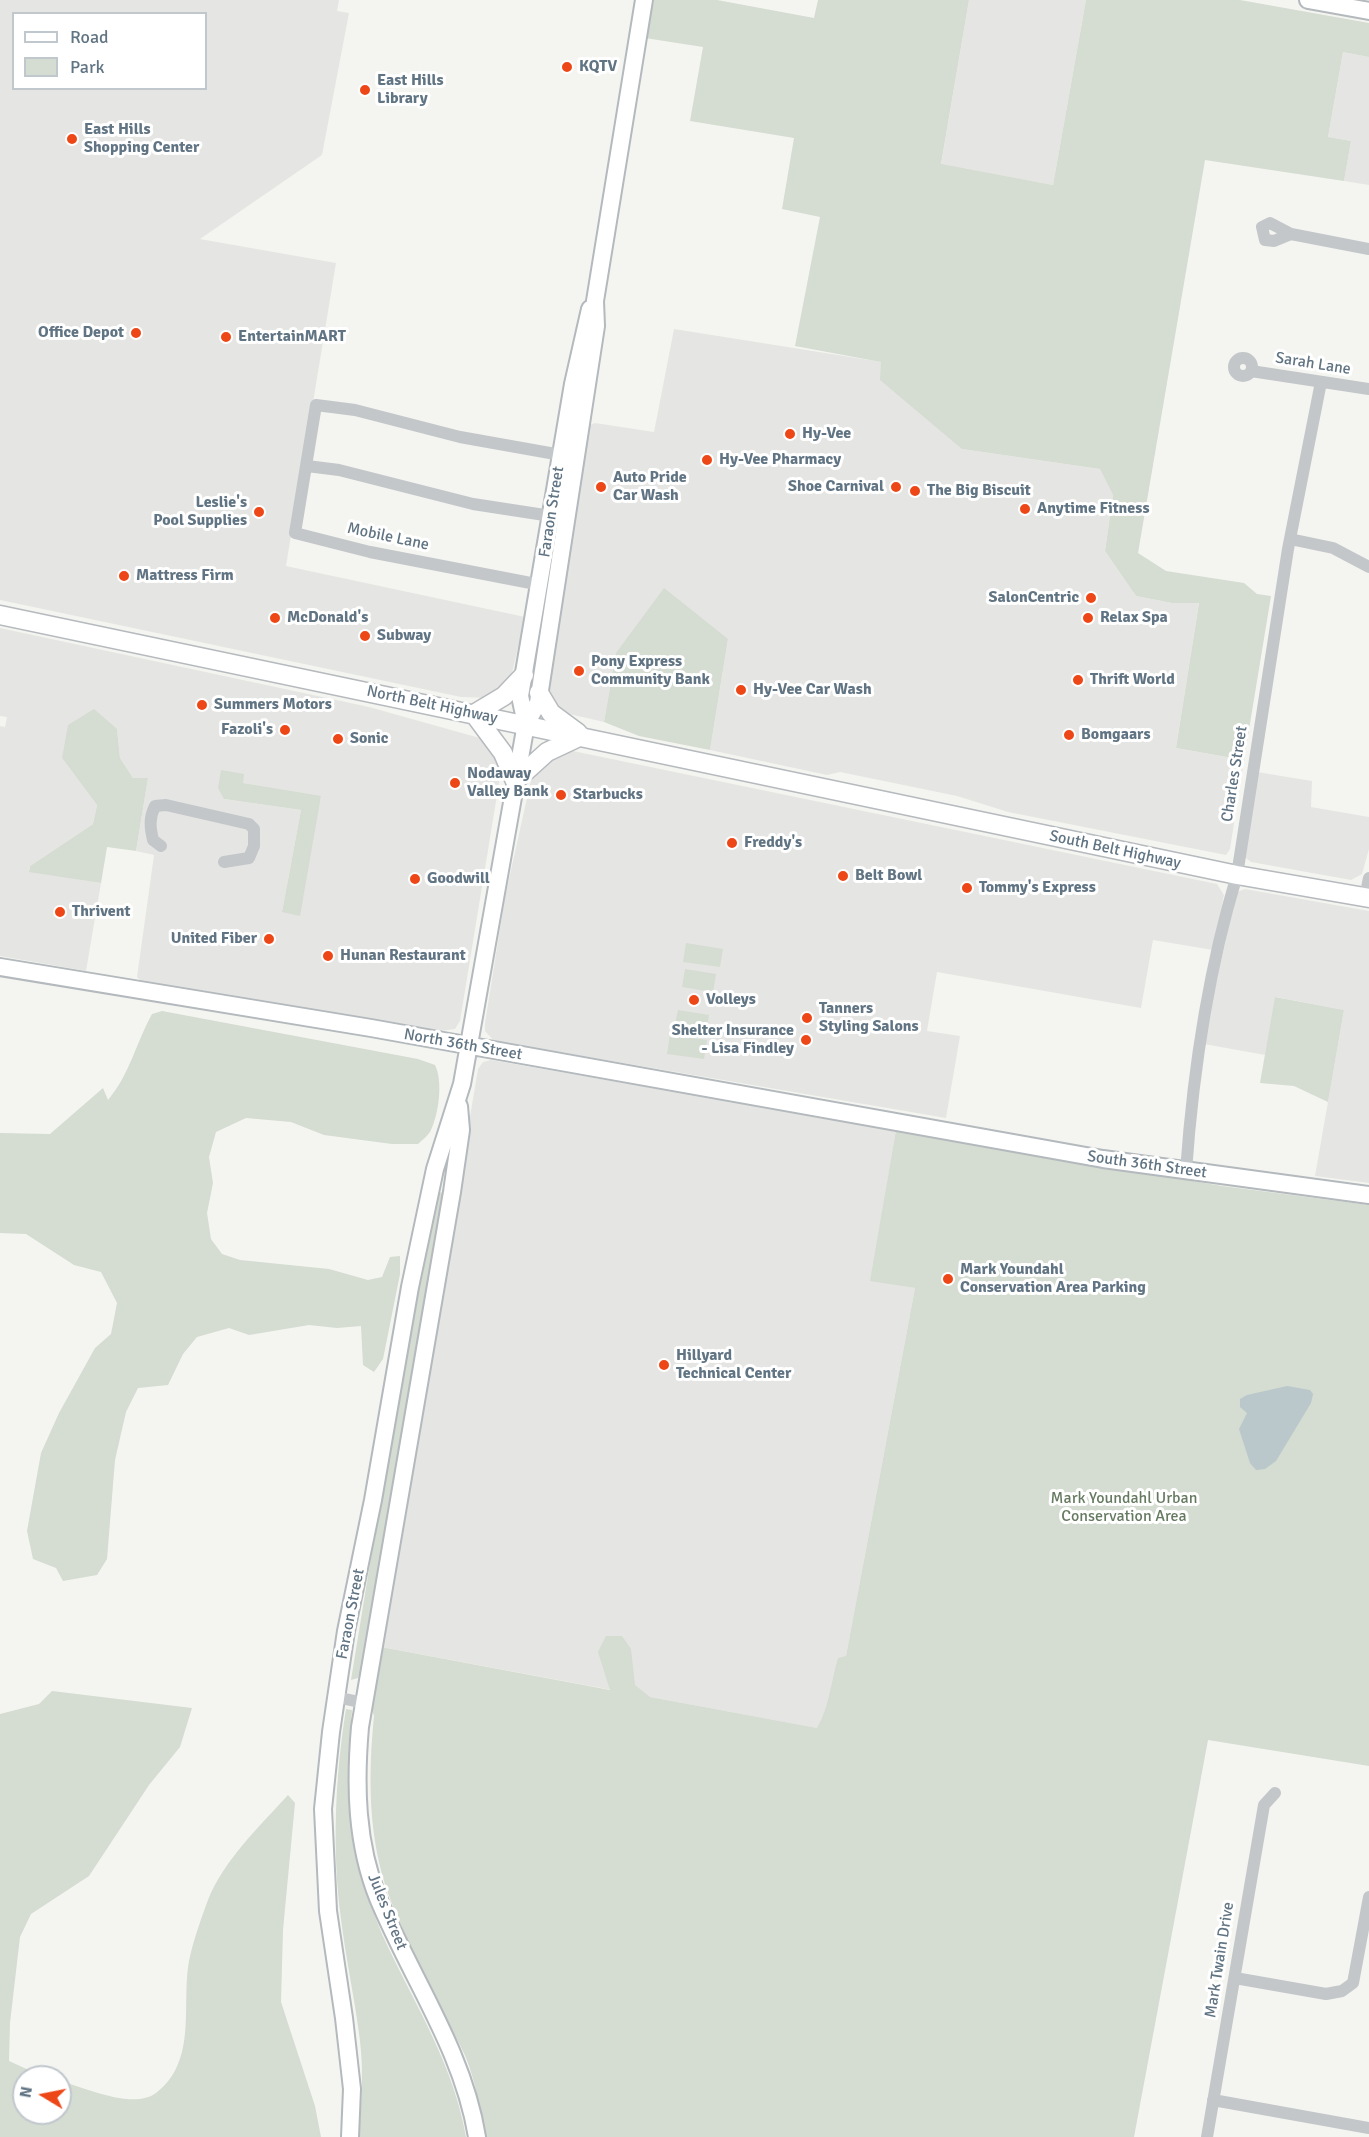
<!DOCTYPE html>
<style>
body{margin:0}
#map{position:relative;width:1369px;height:2137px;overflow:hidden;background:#f4f5f0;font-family:Signika,sans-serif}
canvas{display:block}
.legend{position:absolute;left:12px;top:12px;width:195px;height:78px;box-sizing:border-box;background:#fff;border:2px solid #c0c7cd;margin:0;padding:8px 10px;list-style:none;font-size:18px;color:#617483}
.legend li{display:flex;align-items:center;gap:12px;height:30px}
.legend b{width:30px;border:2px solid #c0c7cd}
.north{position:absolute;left:12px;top:2065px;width:60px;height:60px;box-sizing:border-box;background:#fff;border:2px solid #c0c7cd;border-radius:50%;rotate:280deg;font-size:16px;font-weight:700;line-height:24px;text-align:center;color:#617483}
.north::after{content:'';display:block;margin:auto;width:21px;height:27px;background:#ed4717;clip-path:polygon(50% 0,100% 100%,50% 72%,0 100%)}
</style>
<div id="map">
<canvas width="1369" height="2137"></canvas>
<ul class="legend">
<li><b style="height:8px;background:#fff"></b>Road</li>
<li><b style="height:16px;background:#d5dcd1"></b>Park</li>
</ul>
<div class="north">N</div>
</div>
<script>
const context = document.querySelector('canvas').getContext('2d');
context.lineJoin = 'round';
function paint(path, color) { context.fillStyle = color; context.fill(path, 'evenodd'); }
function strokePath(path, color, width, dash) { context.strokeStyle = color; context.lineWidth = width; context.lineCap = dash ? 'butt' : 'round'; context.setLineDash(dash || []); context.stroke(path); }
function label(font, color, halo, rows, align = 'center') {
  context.font = font + ' Signika,sans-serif'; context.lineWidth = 6; context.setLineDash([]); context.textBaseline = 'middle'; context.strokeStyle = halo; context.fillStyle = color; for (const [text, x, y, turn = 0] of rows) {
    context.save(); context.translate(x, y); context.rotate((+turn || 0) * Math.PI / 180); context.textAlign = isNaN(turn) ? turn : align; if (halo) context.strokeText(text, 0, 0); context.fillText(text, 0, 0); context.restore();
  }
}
const built = new Path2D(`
 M0 0H339L337 11 349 13 322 155 200 239 336 263 286 566 525 617 510 682 489 698 461 697 0 600ZM14 14H206V88H14Z
 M969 0H1086L1053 185 941 165Z
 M1343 52 1369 57V185L1344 181 1351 141 1328 137Z
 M674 329 882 362 962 449 1100 469 1113 495 1105 551 1136 596 1172 603 1199 602 1176 748 1244 760 1230 849 1226 855 1008 812 957 796 840 772 827 775 710 750 728 639 616 653 604 722 552 710 543 683 587 433 590 425 595 423 654 432Z
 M0 628 369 707 487 740 501 764V771L460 1021 455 1029 441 1031 353 1017 141 981 137 977 154 855 136 851 148 778H133L120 758 117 729 62 758 97 805 93 824 30 866 29 871 101 883 86 971 0 956V726L5 727 7 717 0 716ZM243 783 321 797 282 912 301 810 224 799Z
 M573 751 1217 884 1224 895 1213 950 1153 940 1141 1008 937 972 927 1031 960 1036 946 1118 494 1041 485 1031V1023L505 897 531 780 535 771 560 753Z
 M1257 772 1312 781 1311 807 1369 817V849L1362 874 1351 880 1251 862 1246 858 1243 852Z
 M1245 889 1369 911V1183L1315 1176 1344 1010 1276 997 1265 1055 1204 1044 1211 1004 1237 892Z
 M491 1060 896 1130 871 1280 915 1288 832 1731 381 1647 478 1069 483 1062Z`);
const green = new Path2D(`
 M654 0H717L814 18 818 0H969L941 164 1053 185 1086 0H1240L1369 23V57L1343 52 1328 137 1351 141 1344 181 1205 160 1138 553 1166 571 1244 583 1257 594 1271 596 1244 760 1176 748 1199 603H1172L1136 596 1105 551 1113 495 1100 469 962 449 880 380 881 362 795 346 820 217 782 209 794 138 690 121 703 47 645 38Z
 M664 588 728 639 710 750 639 736 604 722 616 653Z
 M94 709 117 729 120 758 133 778H148L136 851 107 847 101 883 29 872 30 866 93 824 97 805 62 758 68 725Z
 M221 770 244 774 243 783 321 796 300 916 282 912 301 810 224 799 218 788Z
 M686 943 723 949 720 967 683 962Z
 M685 969 716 974 713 992 682 987Z
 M1275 997 1344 1010 1328 1102 1294 1086 1260 1083Z
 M678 1010 709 1015 706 1034 674 1028Z
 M162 1011 418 1059 435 1065C443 1081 439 1113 431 1130 429 1135 422 1140 418 1144H392L324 1135 291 1122 246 1118 216 1132 209 1157 213 1183 207 1213 211 1239 222 1254 240 1260 329 1269 368 1280 382 1277 390 1257 400 1256V1274L383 1359 374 1372 363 1365 361 1326 337 1328 309 1325 249 1335 229 1328 197 1337 183 1354 168 1385 138 1388 126 1412 115 1460 107 1559 97 1575 63 1581 56 1568 33 1559 27 1531 41 1453 59 1413 95 1348 111 1334 117 1303 101 1272 74 1265 26 1234 0 1233V1133L50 1134 103 1088 108 1100C130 1074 136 1043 152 1014Z
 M670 1035 707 1040 704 1059 667 1054Z
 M896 1130 1222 1186 1369 1205V1766L1208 1740 1134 2137H484C481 2112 477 2089 469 2066 464 2050 454 2035 447 2021 427 1980 405 1939 389 1896 368 1838 368 1777 374 1716L371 1706 381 1647 610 1690 598 1652 606 1636H622L631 1649 635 1685 650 1697 817 1728C829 1708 831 1682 838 1658L846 1656 915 1288 870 1281Z
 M435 1192 446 1193 362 1670 358 1678 351 1680 404 1355Z
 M52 1691 192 1708 180 1747 149 1785 89 1876 31 1914 20 1937 10 2023 9 2061 44 2077H24V2113H60V2081C86 2088 133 2110 156 2093 198 2061 181 2005 189 1961 193 1941 201 1919 208 1900 224 1860 259 1827 288 1795L295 1803 283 1930 281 2002 315 2106 321 2137H0V1714L39 1704Z
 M346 1709 352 1710C345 1785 355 1879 388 1947 418 2010 454 2067 466 2137H359C361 2105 364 2073 360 2041 355 2000 346 1960 341 1919 332 1850 335 1777 346 1709Z`);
const water = new Path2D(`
 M1287 1386 1310 1390 1313 1394 1311 1403 1276 1461 1265 1469 1256 1470 1250 1463 1239 1429 1247 1413 1240 1407V1399L1247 1395Z`);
const street = new Path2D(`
 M1270 223 1291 234 1274 241 1265 240 1262 227Z
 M1291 234 1369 249
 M1234 367a9 9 0 1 1 18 0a9 9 0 1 1-18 0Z
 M1251 371 1369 389
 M307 466 339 470 473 504 551 516
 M1290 539 1333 548 1369 567
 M541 585 370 552 295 533 316 405 355 410 460 437 561 455
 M161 846 153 840C150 827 149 818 155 806L166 805 249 824 254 829V846L249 858 224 862
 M1365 897 1369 878
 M1186 1171C1193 1072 1208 971 1237 875L1288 549 1321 382
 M336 1697 364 1703
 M1235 1978 1326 1994 1342 1991 1353 1983 1369 1897
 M1213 2100 1369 2128
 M1207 2137 1264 1805 1275 1793`);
const secondary = new Path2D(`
 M1308 0 1369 11
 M526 724 520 696 573 384 590 309
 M0 967 371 1028 1103 1159 1369 1195
 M459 1106 461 1130 452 1192 360 1727C355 1785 356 1843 378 1898 411 1978 463 2050 477 2137
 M350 2137 352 2089 344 2018 328 1911 323 1809 331 1732 346 1631 373 1500 410 1287 435 1169 462 1084 526 724 538 703 596 326 595 301 644 0`);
const primary = new Path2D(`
 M0 615 1237 875 1369 898
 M524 675 504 696 474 714 503 753 515 781 547 752 581 736
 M539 693 551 713 578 733`);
const markers = [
 [567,67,6,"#ed4717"],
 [365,90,6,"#ed4717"],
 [72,139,6,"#ed4717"],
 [136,333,6,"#ed4717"],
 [226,337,6,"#ed4717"],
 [790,434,6,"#ed4717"],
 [707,460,6,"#ed4717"],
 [601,487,6,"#ed4717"],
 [896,487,6,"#ed4717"],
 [915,491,6,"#ed4717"],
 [1025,509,6,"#ed4717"],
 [259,512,6,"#ed4717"],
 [124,576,6,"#ed4717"],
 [1091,598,6,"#ed4717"],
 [275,618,6,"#ed4717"],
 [1088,618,6,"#ed4717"],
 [365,636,6,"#ed4717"],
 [579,671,6,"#ed4717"],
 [1078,680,6,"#ed4717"],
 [741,690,6,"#ed4717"],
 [202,705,6,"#ed4717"],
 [285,730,6,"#ed4717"],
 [1069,735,6,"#ed4717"],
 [338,739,6,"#ed4717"],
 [455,783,6,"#ed4717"],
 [561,795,6,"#ed4717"],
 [732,843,6,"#ed4717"],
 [843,876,6,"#ed4717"],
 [415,879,6,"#ed4717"],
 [967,888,6,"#ed4717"],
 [60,912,6,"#ed4717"],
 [269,939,6,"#ed4717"],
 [328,956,6,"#ed4717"],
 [694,1000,6,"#ed4717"],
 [807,1018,6,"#ed4717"],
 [806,1040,6,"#ed4717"],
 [948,1279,6,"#ed4717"],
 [664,1365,6,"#ed4717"]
];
const poiNames = [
 ["KQTV",579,67],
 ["East Hills",377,81],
 ["Library",377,99],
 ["East Hills",84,130],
 ["Shopping Center",84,148],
 ["Office Depot",124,333,"right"],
 ["EntertainMART",238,337],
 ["Hy-Vee",802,434],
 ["Hy-Vee Pharmacy",719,460],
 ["Auto Pride",613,478],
 ["Car Wash",613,496],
 ["Shoe Carnival",884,487,"right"],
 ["The Big Biscuit",927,491],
 ["Leslie's",247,503,"right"],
 ["Pool Supplies",247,521,"right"],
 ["Anytime Fitness",1037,509],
 ["Mattress Firm",136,576],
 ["SalonCentric",1079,598,"right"],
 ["McDonald's",287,618],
 ["Relax Spa",1100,618],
 ["Subway",377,636],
 ["Pony Express",591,662],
 ["Community Bank",591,680],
 ["Thrift World",1090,680],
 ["Hy-Vee Car Wash",753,690],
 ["Summers Motors",214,705],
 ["Fazoli's",273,730,"right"],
 ["Bomgaars",1081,735],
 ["Sonic",350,739],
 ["Nodaway",467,774],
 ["Valley Bank",467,792],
 ["Starbucks",573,795],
 ["Freddy's",744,843],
 ["Belt Bowl",855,876],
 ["Goodwill",427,879],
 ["Tommy's Express",979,888],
 ["Thrivent",72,912],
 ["United Fiber",257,939,"right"],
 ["Hunan Restaurant",340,956],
 ["Volleys",706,1000],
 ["Tanners",819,1009],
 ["Styling Salons",819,1027],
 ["Shelter Insurance",794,1031,"right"],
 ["- Lisa Findley",794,1049,"right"],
 ["Mark Youndahl",960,1270],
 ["Conservation Area Parking",960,1288],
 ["Hillyard",676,1356],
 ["Technical Center",676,1374]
];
const streetNames = [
 ["Sarah Lane",1313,364,9],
 ["Faraon Street",552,512,-81],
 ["Mobile Lane",388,537,12],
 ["North Belt Highway",432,705,12],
 ["Charles Street",1235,774,-81],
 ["South Belt Highway",1115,850,12],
 ["North 36th Street",463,1045,10],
 ["South 36th Street",1147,1165,8],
 ["Faraon Street",351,1614,-79],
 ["Jules Street",387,1912,68],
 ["Mark Twain Drive",1220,1960,-81]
];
const parkNames = [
 ["Mark Youndahl Urban",1124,1499],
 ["Conservation Area",1124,1517]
];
paint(built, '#e5e6e3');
paint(green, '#d5dcd1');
paint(water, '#bac7cb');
strokePath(secondary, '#b3b9bd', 20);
strokePath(primary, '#b6babe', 21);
strokePath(street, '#c3c7ca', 12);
strokePath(secondary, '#fff', 16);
strokePath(primary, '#fff', 18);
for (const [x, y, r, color] of markers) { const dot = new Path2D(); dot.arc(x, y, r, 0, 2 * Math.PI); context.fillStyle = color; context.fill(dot); strokePath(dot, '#fff', 2); }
label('bold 16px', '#617483', '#fff', poiNames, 'left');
label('16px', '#617483', '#fff', streetNames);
label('16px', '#667a61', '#fff', parkNames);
</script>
